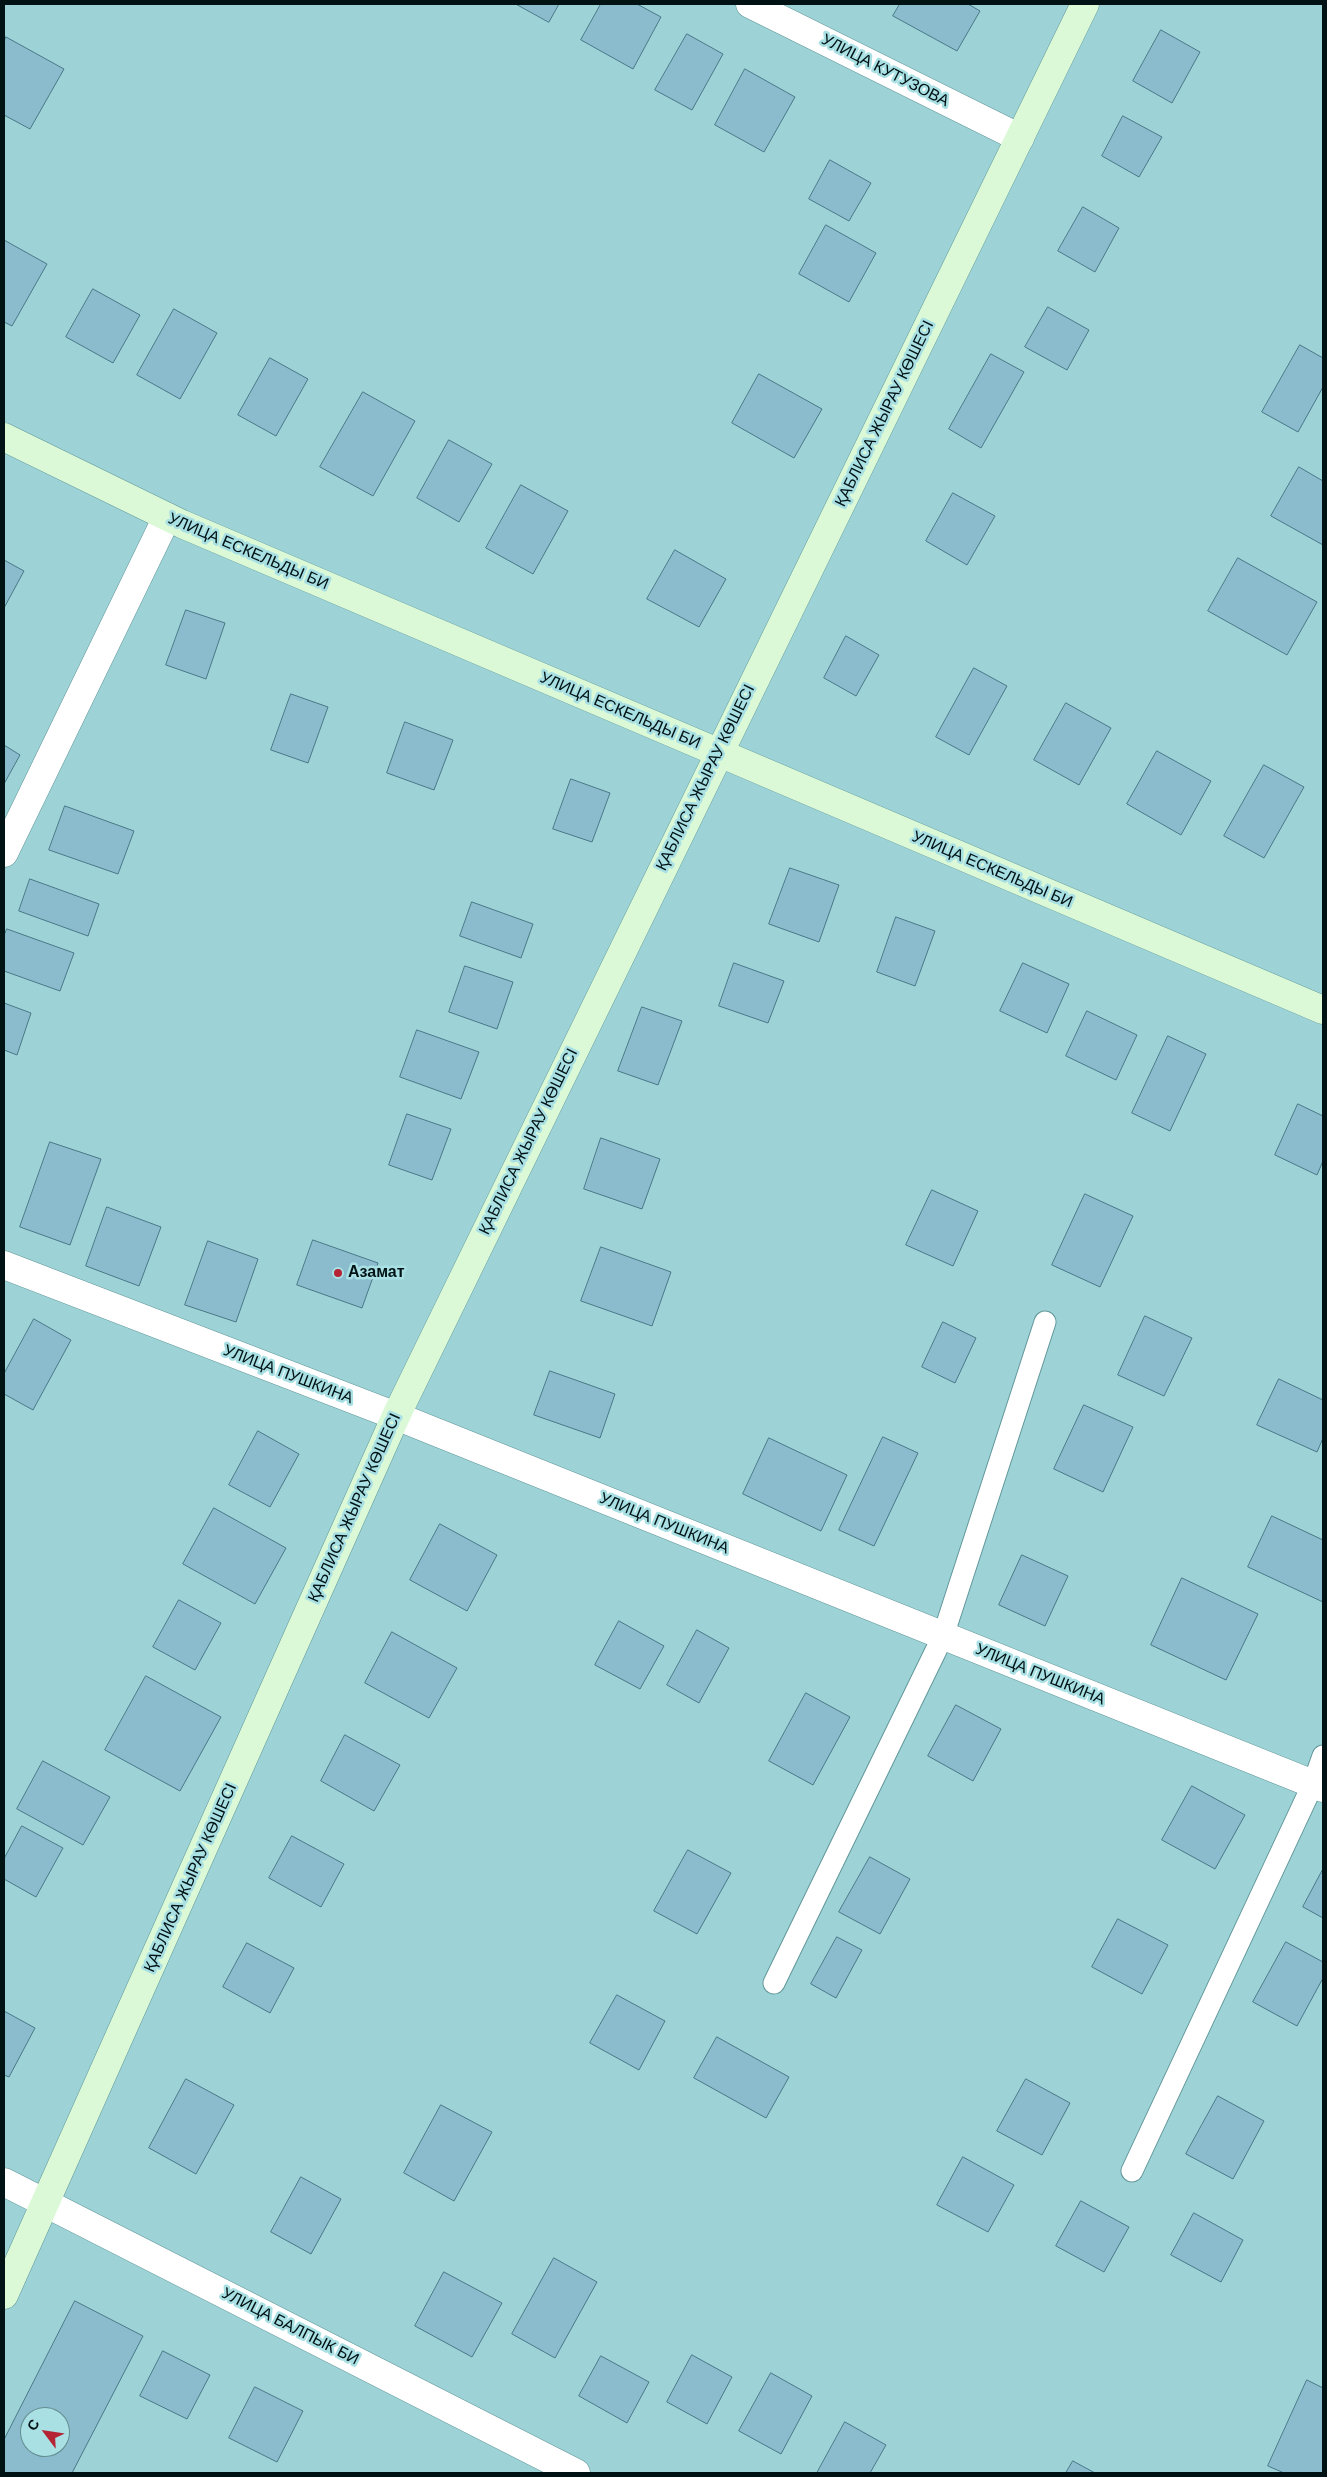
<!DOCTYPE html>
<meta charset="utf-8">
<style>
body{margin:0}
#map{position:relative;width:1327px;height:2477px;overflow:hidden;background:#9dd3d7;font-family:"DM Sans",sans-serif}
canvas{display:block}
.frame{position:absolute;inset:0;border:5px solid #001214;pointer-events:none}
.north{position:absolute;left:20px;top:2407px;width:50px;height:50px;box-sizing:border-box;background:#a9e0e4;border:1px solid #658e91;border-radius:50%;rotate:301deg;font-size:14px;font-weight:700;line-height:20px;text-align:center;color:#001214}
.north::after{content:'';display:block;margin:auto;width:18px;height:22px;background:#b52434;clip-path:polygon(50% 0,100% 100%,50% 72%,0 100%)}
</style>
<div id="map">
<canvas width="1327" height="2477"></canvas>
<div class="frame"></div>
<div class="north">С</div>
</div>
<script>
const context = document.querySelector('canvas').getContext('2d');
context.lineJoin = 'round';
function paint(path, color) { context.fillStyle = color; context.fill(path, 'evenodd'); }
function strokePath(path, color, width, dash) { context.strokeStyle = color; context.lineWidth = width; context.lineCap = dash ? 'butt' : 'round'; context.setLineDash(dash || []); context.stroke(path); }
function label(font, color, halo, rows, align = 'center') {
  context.font = font + ' "DM Sans",sans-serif'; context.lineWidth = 5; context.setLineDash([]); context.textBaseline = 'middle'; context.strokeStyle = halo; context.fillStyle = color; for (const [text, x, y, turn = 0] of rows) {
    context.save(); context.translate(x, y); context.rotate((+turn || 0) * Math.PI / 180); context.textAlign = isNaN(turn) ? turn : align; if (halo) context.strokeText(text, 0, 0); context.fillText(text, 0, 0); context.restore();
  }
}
const building = new Path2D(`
 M516 4H559L549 22Z
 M601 4H637L661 17 633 69 581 40Z
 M900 4H968L980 11 957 51 893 16Z
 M1161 30 1200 52 1172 103 1133 81Z
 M687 34 723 54 692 110 655 90Z
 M6 37 64 69 30 129 4 115V42Z
 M745 69 795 97 764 152 715 125Z
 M1123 116 1162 137 1139 177 1102 156Z
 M830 160 871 183 849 221 809 199Z
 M1083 207 1119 228 1095 272 1058 251Z
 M826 225 876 253 849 302 799 274Z
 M4 240 47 264 12 326 4 322Z
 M93 289 140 315 113 363 66 337Z
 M1048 307 1089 330 1067 370 1025 347Z
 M174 309 217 333 180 399 137 375Z
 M1300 345 1323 358V387L1298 432 1262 412Z
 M991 354 1024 372 981 448 949 429Z
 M270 358 308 379 276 436 238 415Z
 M759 374 822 409 794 458 732 423Z
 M363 392 415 421 373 496 320 467Z
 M449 440 492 464 459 522 417 498Z
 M1299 467 1323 481V545L1271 516Z
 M521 485 568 511 533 574 486 548Z
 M953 493 995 516 967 565 926 541Z
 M675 550 726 579 699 627 647 599Z
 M1238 558 1317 602 1287 655 1208 611Z
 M4 560 24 571 4 608Z
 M186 610 225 623 206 679 166 665Z
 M846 636 879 655 856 696 824 678Z
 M974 668 1007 686 969 755 936 737Z
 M291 694 328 707 308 763 271 750Z
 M1066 703 1111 728 1079 785 1034 760Z
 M405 722 453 740 434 790 387 773Z
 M4 745 20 755 4 784Z
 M1157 751 1211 781 1181 835 1127 804Z
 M1264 765 1304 787 1264 858 1224 836Z
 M571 779 610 793 592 842 553 829Z
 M65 806 134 831 118 874 49 850Z
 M790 868 839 885 819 942 769 924Z
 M30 879 99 904 88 936 19 911Z
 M472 902 533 924 521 958 460 936Z
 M896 917 935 931 915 986 877 972Z
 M7 929 74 953 60 991 4 971V936Z
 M734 963 784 981 768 1023 719 1006Z
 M1023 963 1069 984 1047 1033 1000 1011Z
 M465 966 513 982 497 1029 449 1012Z
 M4 1003 31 1013 17 1055 4 1050Z
 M642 1007 682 1021 658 1085 618 1071Z
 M1087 1011 1137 1035 1116 1080 1066 1056Z
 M417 1030 479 1052 461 1099 400 1077Z
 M1168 1036 1206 1054 1170 1131 1132 1113Z
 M1298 1104 1323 1116V1161L1317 1175 1275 1155Z
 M407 1114 451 1129 432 1180 389 1165Z
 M601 1138 660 1159 642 1209 584 1189Z
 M50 1142 101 1159 70 1245 20 1227Z
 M932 1190 978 1211 953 1266 906 1245Z
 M1085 1194 1133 1216 1100 1287 1052 1265Z
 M107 1207 161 1227 139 1286 86 1266Z
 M313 1240 378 1263 362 1308 297 1285Z
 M208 1241 258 1259 236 1322 185 1305Z
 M601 1247 671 1272 652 1326 581 1301Z
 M1145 1316 1192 1338 1164 1396 1118 1375Z
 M34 1319 71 1340 33 1410 4 1394V1374Z
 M943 1322 976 1338 955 1383 922 1367Z
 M550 1371 615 1394 600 1438 534 1415Z
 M1279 1379 1323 1400V1438L1317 1452 1257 1425Z
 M1084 1405 1133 1427 1103 1492 1054 1469Z
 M258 1431 299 1454 270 1507 229 1485Z
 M883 1437 918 1453 874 1546 839 1530Z
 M769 1438 847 1475 821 1531 743 1494Z
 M214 1508 286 1548 255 1604 183 1564Z
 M1272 1516 1323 1540V1602L1248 1567Z
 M440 1524 497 1555 467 1611 410 1580Z
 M1022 1555 1068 1576 1045 1626 999 1605Z
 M1182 1578 1258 1614 1226 1680 1151 1645Z
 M179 1600 221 1623 195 1670 153 1647Z
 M619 1621 664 1646 640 1689 595 1665Z
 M697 1630 729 1648 699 1703 667 1685Z
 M392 1632 457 1668 429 1718 365 1683Z
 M146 1676 221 1717 180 1791 105 1750Z
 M806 1693 850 1717 813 1785 769 1761Z
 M956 1705 1001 1729 973 1781 928 1756Z
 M345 1735 400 1765 374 1811 321 1781Z
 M43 1761 110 1797 83 1845 17 1809Z
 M1192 1786 1245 1815 1215 1869 1162 1840Z
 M22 1826 63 1848 36 1897 4 1879V1859Z
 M292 1836 344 1864 321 1907 269 1878Z
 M688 1850 731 1873 697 1934 654 1911Z
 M870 1857 910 1879 880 1934 839 1912Z
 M1323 1869V1918L1303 1907Z
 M1118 1919 1168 1945 1142 1994 1092 1967Z
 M837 1937 862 1950 836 1998 811 1984Z
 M1286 1942 1323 1962V1978L1297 2026 1253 2002Z
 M247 1943 294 1968 270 2013 223 1987Z
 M617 1995 665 2021 639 2070 590 2043Z
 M4 2011 35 2028 9 2077 4 2075Z
 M717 2037 789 2077 766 2118 694 2078Z
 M186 2079 234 2105 196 2174 149 2148Z
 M1026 2079 1070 2103 1042 2155 997 2131Z
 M1218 2096 1264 2121 1233 2179 1186 2154Z
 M441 2105 492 2132 454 2201 404 2173Z
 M963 2157 1014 2185 988 2232 937 2205Z
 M301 2177 341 2199 311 2254 271 2232Z
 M1081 2201 1129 2227 1104 2272 1056 2246Z
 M1194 2213 1243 2240 1221 2282 1171 2255Z
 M554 2258 597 2282 555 2358 512 2334Z
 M444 2272 502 2303 472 2357 415 2326Z
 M75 2301 143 2336 72 2473H4V2440ZM30 2417H60V2447H30Z
 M163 2351 210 2375 187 2419 140 2396Z
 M692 2355 732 2377 707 2424 667 2402Z
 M601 2356 649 2382 627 2423 579 2396Z
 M771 2373 812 2396 781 2454 739 2431Z
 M1307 2380 1323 2388V2473H1284L1268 2466Z
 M255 2387 303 2411 277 2462 229 2438Z
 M845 2422 886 2445 870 2473H817Z
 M1073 2461 1095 2473H1066Z`);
const lane = new Path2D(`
 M774 1983 943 1636 1045 1322
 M1132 2171 1313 1784 1323 1756`);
const street = new Path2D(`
 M750 4 1020 138
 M4 853 167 517
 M4 1265 396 1416 1323 1788
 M4 2182 576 2473`);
const secondary = new Path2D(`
 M4 437 182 524 1323 1010
 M4 2295 396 1416 1085 4`);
const markers = [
 [338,1273,5,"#b52434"]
];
const streetNames = [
 ["УЛИЦА КУТУЗОВА",885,71,27],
 ["ҚАБЛИСА ЖЫРАУ КӨШЕСІ",885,414,-64],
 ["УЛИЦА ЕСКЕЛЬДЫ БИ",248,552,23],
 ["УЛИЦА ЕСКЕЛЬДЫ БИ",620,711,23],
 ["ҚАБЛИСА ЖЫРАУ КӨШЕСІ",706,778,-64],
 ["УЛИЦА ЕСКЕЛЬДЫ БИ",992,870,23],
 ["ҚАБЛИСА ЖЫРАУ КӨШЕСІ",529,1142,-64],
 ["УЛИЦА ПУШКИНА",288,1375,21],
 ["ҚАБЛИСА ЖЫРАУ КӨШЕСІ",355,1508,-66],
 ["УЛИЦА ПУШКИНА",664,1524,22],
 ["УЛИЦА ПУШКИНА",1040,1675,22],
 ["ҚАБЛИСА ЖЫРАУ КӨШЕСІ",191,1878,-66],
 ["УЛИЦА БАЛПЫК БИ",290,2327,27]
];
const poiNames = [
 ["Азамат",348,1273]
];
paint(building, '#8bbccd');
strokePath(building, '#497887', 1);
strokePath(lane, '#61979a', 23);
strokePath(street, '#61979a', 29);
strokePath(secondary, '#61979a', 29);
strokePath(lane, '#fff', 21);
strokePath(street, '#fff', 28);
strokePath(secondary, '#dbf9d7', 28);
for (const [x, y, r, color] of markers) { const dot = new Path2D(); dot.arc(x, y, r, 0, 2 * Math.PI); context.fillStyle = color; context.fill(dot); strokePath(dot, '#a9e0e4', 2); }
label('16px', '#001214', '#a9e0e4', streetNames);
label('bold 16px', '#001214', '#a9e0e4', poiNames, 'left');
</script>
